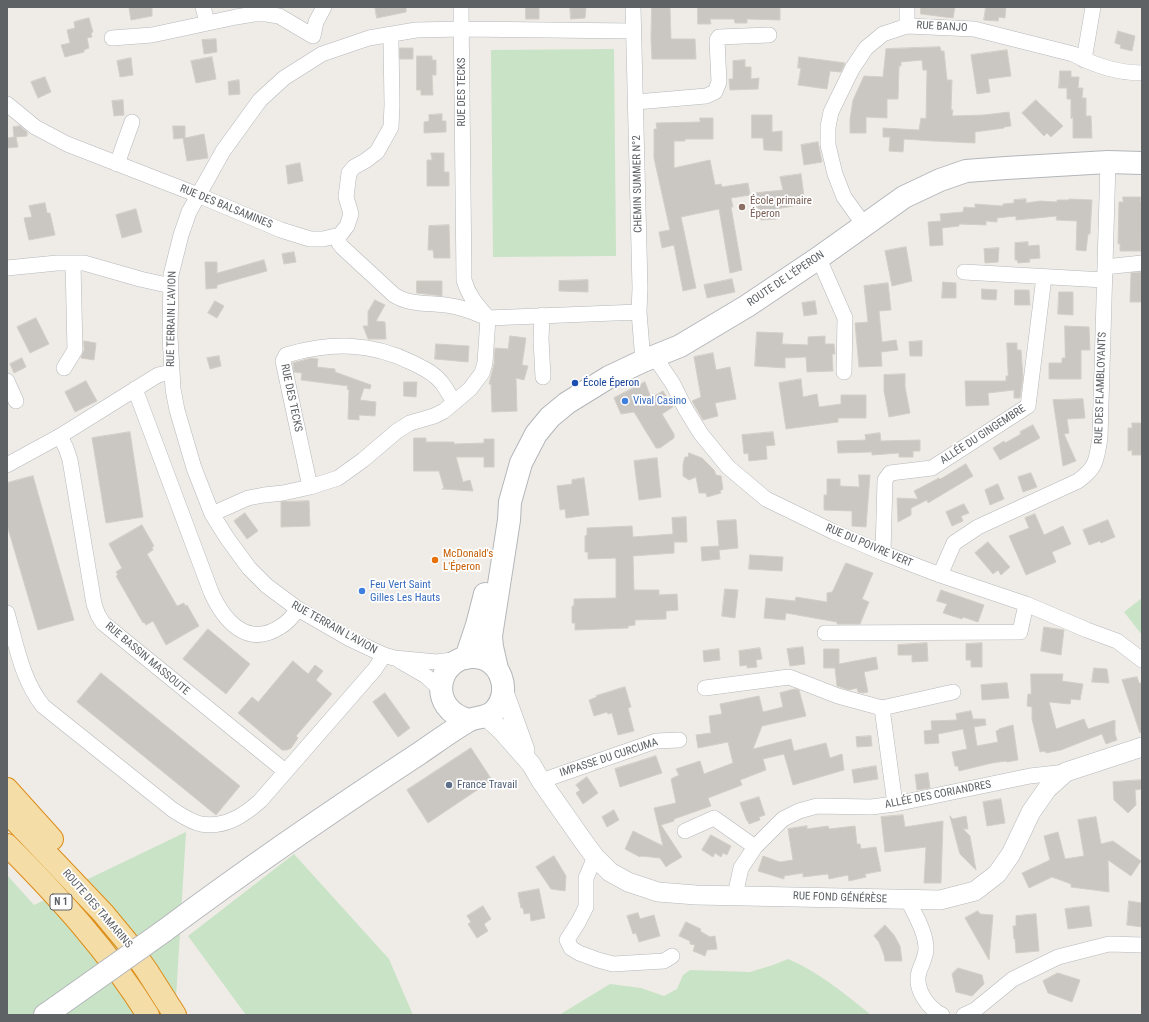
<!DOCTYPE html>
<meta charset="utf-8">
<style>
body{margin:0}
#map{position:relative;width:1149px;height:1022px;overflow:hidden;background:#efece7;font-family:"Roboto Condensed",sans-serif}
canvas{display:block}
.frame{position:absolute;inset:0;border:8px solid #5e6265;pointer-events:none}
</style>
<div id="map">
<canvas width="1149" height="1022"></canvas>
<div class="frame"></div>
</div>
<script>
const context = document.querySelector('canvas').getContext('2d');
context.lineJoin = 'round';
function paint(path, color) { context.fillStyle = color; context.fill(path, 'evenodd'); }
function strokePath(path, color, width, dash) { context.strokeStyle = color; context.lineWidth = width; context.lineCap = dash ? 'butt' : 'round'; context.setLineDash(dash || []); context.stroke(path); }
function label(font, color, halo, rows, align = 'center') {
  context.font = font + ' "Roboto Condensed",sans-serif'; context.lineWidth = 3.5; context.setLineDash([]); context.textBaseline = 'middle'; context.strokeStyle = halo; context.fillStyle = color; for (const [text, x, y, turn = 0] of rows) {
    context.save(); context.translate(x, y); context.rotate((+turn || 0) * Math.PI / 180); context.textAlign = isNaN(turn) ? turn : align; if (halo) context.strokeText(text, 0, 0); context.fillText(text, 0, 0); context.restore();
  }
}
const green = new Path2D(`
 M614 49 616 256 493 257 491 50Z
 M1142 598V635L1124 612Z
 M186 832 175 1015H7V875L34 905Z
 M294 854 389 959 413 1015H246L188 936Z
 M788 959C819 972 845 994 871 1015H559L610 984 641 988 664 996 677 989 683 975 690 970 750 972 773 965Z`);
const building = new Path2D(`
 M135 7H152V16L131 20 129 8Z
 M375 7H406V12L377 18Z
 M526 7H539V19H526Z
 M570 7H586L585 18 571 19Z
 M652 7H670L671 39H695L696 59H652L651 38Z
 M698 7H780V20L747 19V23H735L734 19H710L711 24H698Z
 M921 7H955L953 18 921 14Z
 M986 7H1006L1005 18 999 17 998 21 984 20Z
 M89 18 93 32 91 33 92 37 87 38 89 48 84 50V52L65 57 61 45 70 43 67 30 75 28 74 22Z
 M1118 31 1135 36 1132 51 1120 48 1121 45 1115 43Z
 M216 39 217 52 204 54 202 40Z
 M940 47 941 51H944L947 80H952L951 110H953L952 116 984 115 1009 112 1011 126 1004 127V128L975 132V143L933 141 904 139 903 152 889 151 890 137H883V128L919 130 921 118 926 119 927 70H923L922 60 901 62V66H899L898 99H887V118L866 117V133H850V119L853 100 864 76 883 77 886 49Z
 M400 48H413V59H400Z
 M1007 50 1011 76 988 79 990 92 977 94 971 55Z
 M417 56H432V60H436V75H432L433 95H421V90H417Z
 M212 57 216 79 196 83 191 61Z
 M799 57 823 60 845 63 841 72 830 71 827 89 798 85 801 68H798Z
 M131 58 133 75 120 77 117 61Z
 M745 60V67H751V79L759 78 758 89 730 90 729 79H733V61Z
 M1060 71H1071V77H1079L1078 88H1083L1082 98H1086V116H1091L1092 138H1073V117L1071 119V99H1067V88H1059Z
 M45 77 51 92 38 98 31 82Z
 M239 80 240 94 229 95 228 82Z
 M123 100 124 115 114 116 112 101Z
 M1036 100 1063 126 1051 137 1047 133 1044 136 1022 113Z
 M442 114V121H446V132L424 133V122L429 121V115Z
 M752 115H772V132L782 131V151L764 150 763 138H752Z
 M700 118H713V139H685V141H674V168L710 160 715 185 721 184 722 187 748 183 750 195 731 198 733 207H731L742 270 730 273 719 209 681 217 696 288 683 291 674 245 662 248 659 232 670 230 654 158V129H657L656 123 700 122Z
 M20 126 27 132V136L16 137 18 147 7 148V138L14 137 13 127Z
 M173 126H185V138L204 134 208 158 187 161 183 138 174 139Z
 M818 142 822 162 804 165 801 145Z
 M431 153H444V172H449V186H427V160H432Z
 M300 163 303 181 288 184 286 166Z
 M801 174 805 204 776 209 777 219 761 220 758 207 756 208 754 193 783 190 780 177Z
 M1123 197H1141L1140 202H1142L1141 251H1120V243L1118 244 1119 202H1123Z
 M1026 199V203L1040 201 1057 202V200H1069V199L1092 200 1090 234H1088L1086 251 1076 250 1077 221 1056 220 1057 216 1016 220V216L997 218V222L986 221V225L959 224V226L942 228 943 245 930 246 928 222 941 221 940 214 963 212 964 207 975 208V204L1003 206V204L1014 203V200Z
 M45 203 47 213H50L55 235 29 240 24 218 32 217 29 206Z
 M136 209 142 232 122 238 116 215Z
 M449 225 450 258H434L433 250H428L429 226Z
 M1028 242V246L1039 245 1040 258 1029 259 1030 262 1018 263 1017 260H1015V243Z
 M906 247 912 281 892 286 885 251Z
 M999 248 998 262 985 263 984 249Z
 M294 252 296 262 284 264 282 254Z
 M264 260 267 271 217 285V288L206 289 205 262H217V273Z
 M1142 272V302H1130L1131 273Z
 M732 279 735 292 707 298 704 285Z
 M588 280V292L559 291V281Z
 M417 281H442V296L417 293Z
 M943 282 956 283V298H942Z
 M888 283 891 310 879 311 882 342 896 340 898 350 881 352 882 366 859 367 855 323 868 322 864 286Z
 M982 289 997 290 996 300 982 299Z
 M1015 290H1029L1030 305H1015Z
 M1059 292H1073V315L1058 314Z
 M375 300 385 305 376 321 385 322 386 339H368L363 326H368V312Z
 M215 301 224 306 217 318 208 313Z
 M815 301 817 314 804 316 802 303Z
 M36 318 49 344 30 353 17 327Z
 M1065 326 1089 327 1090 350H1081V379H1049V363H1062V358H1065Z
 M757 332 783 333 782 344 808 345V337L825 336V344H834L835 354H832L833 371 807 372 806 357 785 358V368L755 366Z
 M510 336 526 338 522 365 528 366 524 380 516 378 517 411 492 412 491 384H489L494 364 495 348 508 349Z
 M84 341 96 343 94 360 81 358 84 350Z
 M922 341V356H910L909 342Z
 M1007 343H1017V350H1021L1023 377 1020 398H1014V390L988 393 989 405 966 406 965 381H1006V376H1008Z
 M436 344 469 346 468 362 435 359Z
 M713 353 716 370 730 367 736 399 715 403 718 416 703 420 692 401 701 397 694 357Z
 M219 356 221 366 210 369 207 358Z
 M22 358 26 367 14 373 10 364Z
 M312 358 318 359 317 367 335 369V372L371 385 370 389 364 388 360 400 376 402 375 416 359 415V420L348 419 349 390 347 389 348 386 301 380 302 373 294 372 293 363Z
 M905 374V387L910 413 889 417 884 391V375Z
 M801 379 803 397 817 394 819 407 841 404V395H866V418H838V422L786 429 779 383Z
 M86 381 97 401 75 412 65 392Z
 M404 382H417L416 397 404 396Z
 M645 382 651 398 663 391 673 407 662 414 674 434V438L660 448H656L634 412 621 414 614 398Z
 M1083 399 1085 418 1067 419 1069 433 1064 434 1076 461 1063 466 1053 400Z
 M1132 423H1142V455H1132V450L1128 451V428H1132Z
 M1033 425 1040 438 1000 460 993 448 1004 441 1005 443 1021 434 1020 432Z
 M130 432 143 517 106 523 92 438Z
 M773 432 775 445 766 446 767 459 749 461 748 453 744 454 742 435Z
 M880 433 881 441 920 440V451H913V457H899V453L872 455V452L838 453 837 441 866 440 865 435Z
 M414 438H426V442H454V444L484 443V439H494V467H484V457H456L463 482 470 480 473 491 442 489 444 488 439 471H414Z
 M689 453 702 458 714 470 716 475 721 476 723 489 720 491 721 493 707 497 706 493H699L696 477 689 480 683 476V464L685 457H688Z
 M657 458 661 497 639 500 634 461Z
 M966 464 973 476 928 503 927 500 911 508V515L898 522 897 498 918 499 914 491 939 478 940 479Z
 M1031 473 1037 487 1023 492 1018 477Z
 M859 475H870L866 527 852 526V511L824 510V495H827V479H840V486L859 487Z
 M33 476 74 620 38 630 7 525V483Z
 M584 478 589 515 566 518 565 509 560 510 557 486 572 484V480Z
 M998 484 1004 499 990 505 985 490Z
 M309 501 310 526 281 527V502Z
 M964 504 969 513 961 516 963 521 952 526 946 512Z
 M245 513 258 531 247 539 234 521Z
 M1035 514 1044 535 1063 526 1071 544 1052 552 1056 562 1026 575 1009 536 1029 528 1025 518Z
 M686 517 687 542H674V553L633 556 634 590H659V595L677 594 678 610 666 611V619L635 620V625L628 626V628L575 630V623H572V606H574V599L616 598V558L588 559V552H585V536L587 535V528L632 526 633 537 673 534 672 518Z
 M736 520 738 548 719 550 720 559 702 561 701 547 719 546 717 521Z
 M1108 520 1115 537 1101 543 1100 541 1089 545 1083 530Z
 M142 525 154 546 152 547 153 550 147 554 177 606 184 603 185 606 187 605 199 626 166 645 153 621 146 625 144 622 143 623 128 597 116 576 118 575 116 572 122 568 109 544Z
 M988 542 1010 567 1001 575 998 570 993 574 975 553Z
 M750 555 783 557 782 571 749 569Z
 M846 563 873 573 862 599 869 602 860 624H837V622L786 613 785 620 764 618 766 598 795 601 796 597 827 602V593L832 592Z
 M725 589 738 590 735 618 722 616Z
 M941 590 984 605 978 622 963 617 962 619 943 613 947 604 937 601Z
 M1044 627 1064 630 1061 655 1041 651Z
 M208 629 250 664 226 694 183 659Z
 M927 643 928 661 912 662V655H898V645Z
 M982 643V667H971V660H966V644Z
 M803 647 805 664 790 666 787 649Z
 M760 648 762 659 756 660 757 667 747 668V665L740 666 739 651Z
 M719 649 720 660 704 662 703 651Z
 M824 649H839V664L876 657 878 669 864 672 868 692 863 693 858 692 857 688 849 690 837 686 835 668H824Z
 M293 661 308 674 315 665 323 671 316 680 332 694 296 736 298 738 291 748 287 750H282L238 713 252 697 258 702Z
 M1094 668 1107 669 1109 683 1092 682Z
 M101 673 240 786 216 815 77 702Z
 M1031 674H1063L1062 681 1083 684 1080 700 1071 699 1070 704 1049 702 1056 729 1084 719 1088 729 1115 720V734L1117 740 1106 744 1102 734 1061 750 1046 753 1045 751 1040 752 1032 719V707L1027 706 1028 694H1031Z
 M1137 677 1139 683H1142V732L1140 733 1122 680Z
 M1007 683 1009 698 982 700 981 685Z
 M625 687 631 707 628 708 634 731 618 735 612 713 608 714 607 712 594 716 589 700 597 697 596 696Z
 M795 689 799 690 806 716 762 726 753 749 791 739 794 751 826 743 830 758 842 754 844 770 793 785 784 754 763 759 766 770 740 780 742 785 708 798 711 806 674 819V821L661 825 682 857 670 864 666 867 660 858 641 856 640 857 625 849 633 831 663 846 654 808 676 803 671 779 679 775 676 769 700 761 704 774 733 763 728 742 698 748 696 735 711 733 709 716 722 714 720 704 759 696 763 712 783 707 780 693Z
 M385 693 410 728 398 737 373 702Z
 M971 711 973 719H985L986 725 974 727 977 746 998 742 996 731 999 730V729L1013 725 1018 760 1007 762 1006 761 992 763 959 771 958 766H955L952 752 967 749 963 729 938 734 939 743 925 744 924 731 932 730 931 721 957 720 956 714Z
 M871 736 872 746 857 747 856 737Z
 M471 748 492 780 428 823 407 790Z
 M656 756 662 773 620 787 615 769Z
 M876 766 878 779 854 783 852 770Z
 M928 773 930 788 917 790 915 775Z
 M587 777 598 793 583 804 576 793 580 790 576 785Z
 M1142 780V789L1135 790 1136 805 1128 813 1114 800 1113 782Z
 M759 797 765 815 759 817 760 820 749 824 748 821H747L740 803Z
 M1001 799 1005 823 987 826 983 802Z
 M614 810 619 820 607 827 602 817Z
 M903 815 905 827 943 821 941 883H924L926 847 885 852 881 817Z
 M950 816 953 819 966 816 968 829H963L970 836 976 870 960 854Z
 M1096 817 1101 844 1113 841 1141 861 1131 876 1108 860 1109 892 1071 887V884L1052 877 1029 888 1022 873 1050 860 1044 836 1058 832 1065 859 1084 856 1078 820Z
 M807 826V829L828 826 829 829 855 826 857 844H860L861 849 876 847 881 871 865 874 866 877 849 881 848 875 829 879 828 874 803 877V873L784 876V879L758 871 763 856 780 862 793 860 788 829Z
 M711 835 731 846 727 855 723 853 721 857 715 853 713 857 702 850Z
 M554 856 566 876 565 891 551 889 536 867Z
 M539 889 545 918 531 921 530 913 524 914 523 908H521L518 893Z
 M1129 901 1142 903V927L1127 925Z
 M483 906 491 919 484 924 488 931 477 938 468 924 471 922 467 916Z
 M1089 906 1092 926 1068 929 1065 909Z
 M978 911 980 914 993 915 989 960 965 918Z
 M638 913 640 919 654 915 660 936 639 942 636 933 633 934 627 916Z
 M1036 914 1039 951 1016 953 1015 939H1014L1013 926H1016V916Z
 M686 922 701 929 700 931 710 937 715 936 717 949 707 950 705 956 693 951 695 945 690 944V941L679 936Z
 M885 925 894 935 900 946 902 961H885L884 955 879 942 874 936Z
 M958 968 982 975 984 984 972 996 956 992 952 974Z
 M1058 973 1080 980 1072 1002 1048 993 1043 981Z`);
const minor = new Path2D(`
 M203 7 207 22
 M633 7 640 288 639 312 643 361
 M907 7V26
 M313 36 316 22 324 7
 M112 38 152 35 236 17 254 14H266L279 16 313 36
 M1084 60 1093 7
 M636 102 706 96 715 92 719 82 717 40 719 37 769 35
 M7 104 35 127 67 144 198 195 281 230 310 239H323L340 235 347 226 351 214 346 197 349 173 354 167 365 161 377 152 391 127 392 105 391 42 389 34
 M117 164 132 122
 M864 225 844 197 835 174 828 145V127L831 112 852 69 866 48 883 34 907 26 974 29 1073 54C1094 65 1118 73 1142 73
 M338 236 339 243 342 247 394 295C411 306 432 302 452 306 464 308 476 313 488 318L639 312
 M817 259 823 268 845 318 844 372
 M1105 267 1142 263
 M7 268 57 263H84L140 279 171 286
 M964 272 1104 280
 M542 315 541 339 543 377
 M654 356 673 384 685 408 701 434 728 467 766 499 834 532 883 553 940 575 1026 604 1087 630 1117 641 1142 660
 M64 368 75 350 73 263
 M7 381 16 401
 M135 389 211 592C224 621 247 648 280 627 287 623 293 616 298 609
 M60 436 66 448 70 460 94 604 98 615 103 623 285 771
 M7 465 60 436 158 375 171 372
 M310 487 283 361 286 355C331 342 371 342 413 363 423 368 434 373 441 382 446 388 450 396 454 402
 M212 514 248 498 264 495 283 493 310 487 338 478 363 460 397 431 410 423 434 416 444 411 470 389 482 373 485 363 488 318C477 305 469 297 464 280L461 7
 M883 553 885 480 890 473 932 468 1028 406 1044 277
 M940 575 954 543 978 527 1078 481C1097 467 1096 461 1100 438L1108 162
 M7 613C16 644 22 680 43 706L173 810C181 815 191 822 201 824 225 828 243 816 260 801L375 669 384 655
 M825 633 1020 632 1026 604
 M460 659 437 662 394 658 384 655 350 639 298 609 267 586 249 568 227 538 212 514 194 468 177 410 173 389 170 336 171 275 181 235 189 212 223 151 260 100 284 78 322 54 369 38 416 30 462 29 633 31
 M400 661 426 676 441 690
 M705 688 789 677 838 696 882 708 895 804
 M882 708 953 692
 M541 781 656 741 679 740
 M685 831 714 818 755 847
 M595 857 586 878V907L579 921 567 940 571 948 579 953 598 960 613 964 664 961 672 956
 M735 895 741 868 755 847 783 819 799 811 817 806 871 807 895 804 1030 776 1066 772
 M908 900C915 915 926 932 926 949 926 957 921 965 919 972 914 989 928 1008 942 1015
 M964 1015 975 1010 1013 979 1058 957 1109 944 1142 945`);
const tertiary = new Path2D(`
 M504 692 525 750
 M487 717 502 731 531 764 541 781 586 845 595 857 610 872 628 882 658 892 696 895 940 900 975 891 997 874 1011 854 1031 812 1047 789 1066 772 1142 747`);
const secondary = new Path2D(`
 M466 658 477 625 485 594
 M497 669 492 647 491 636 509 520 510 502 521 463 536 434 550 417 567 403 609 377 643 361 680 346 747 306 817 259 904 197 940 180 966 171 1006 168 1108 162 1142 163
 M164 931C247 869 333 810 420 753 436 742 451 731 468 721 477 716 487 719 495 710 512 692 501 657 473 657 436 657 427 710 469 720
 M45 1015 58 1006`);
const trunk = new Path2D(`
 M7 789 52 839
 M7 812 103 913 127 942 147 971 175 1015
 M7 845C59 897 109 952 148 1015`);
const secondaryBridge = new Path2D(`
 M58 1006 164 931`);
const markers = [
 [742,207,4,"#8d6e63"],
 [575,383,4,"#1a4fb4"],
 [625,401,4,"#3f7fe0"],
 [435,560,4,"#e8710a"],
 [362,591,4,"#3f7fe0"],
 [449,785,4,"#5c6f8a"]
];
const shields = [
 [61,902,22]
];
const shieldNames = [
 ["N 1",61,902]
];
const streetNames = [
 ["RUE BANJO",942,27,3],
 ["RUE DES TECKS",462,92,-90],
 ["CHEMIN SUMMER N°2",638,184,-91],
 ["RUE DES BALSAMINES",226,207,22],
 ["ROUTE DE L'ÉPERON",786,279,-34],
 ["RUE TERRAIN L'AVION",172,319,-89],
 ["RUE DES FLAMBLOYANTS",1101,388,-88],
 ["RUE DES TECKS",291,398,78],
 ["ALLÉE DU GINGEMBRE",983,435,-33],
 ["RUE DU POIVRE VERT",869,546,23],
 ["RUE TERRAIN L'AVION",334,628,29],
 ["RUE BASSIN MASSOUTE",147,659,40],
 ["IMPASSE DU CURCUMA",609,758,-18],
 ["ALLÉE DES CORIANDRES",938,795,-11],
 ["RUE FOND GÉNÉRÈSE",840,898,2],
 ["ROUTE DES TAMARINS",97,909,49]
];
const educationNames = [
 ["École primaire",750,201],
 ["Éperon",750,214]
];
const transitNames = [
 ["École Éperon",583,383]
];
const shopNames = [
 ["Vival Casino",633,401],
 ["Feu Vert Saint",370,585],
 ["Gilles Les Hauts",370,598]
];
const foodNames = [
 ["McDonald's",443,554],
 ["L'Éperon",443,567]
];
const serviceNames = [
 ["France Travail",457,785]
];
paint(green, '#c9e3c6');
paint(building, '#cac7c3');
strokePath(building, '#d3cec6', 1);
strokePath(minor, '#b4b7ba', 16);
strokePath(tertiary, '#b4b7ba', 20);
strokePath(secondary, '#b3b6ba', 24);
strokePath(trunk, '#dd8d18', 24);
strokePath(minor, '#fff', 15);
strokePath(tertiary, '#fff', 19);
strokePath(secondary, '#fff', 22);
strokePath(trunk, '#f4dda7', 22);
strokePath(secondaryBridge, '#b3b6ba', 24, []);
strokePath(secondaryBridge, '#fff', 22);
for (const [x, y, r, color] of markers) { const dot = new Path2D(); dot.arc(x, y, r, 0, 2 * Math.PI); context.fillStyle = color; context.fill(dot); strokePath(dot, '#fff', 1.5); }
for (const [x, y, w] of shields) { const box = new Path2D(); box.roundRect(x - w / 2, y - 8, w, 16, 3); context.fillStyle = '#fff'; context.fill(box); strokePath(box, '#5e6265', 1); }
label('bold 10px', '#5e6265', null, shieldNames);
label('11px', '#5e6265', '#fff', streetNames);
label('11px', '#785e54', '#fff', educationNames, 'left');
label('11px', '#164399', '#fff', transitNames, 'left');
label('11px', '#366cbe', '#fff', shopNames, 'left');
label('11px', '#c56008', '#fff', foodNames, 'left');
label('11px', '#4e5e75', '#fff', serviceNames, 'left');
</script>
